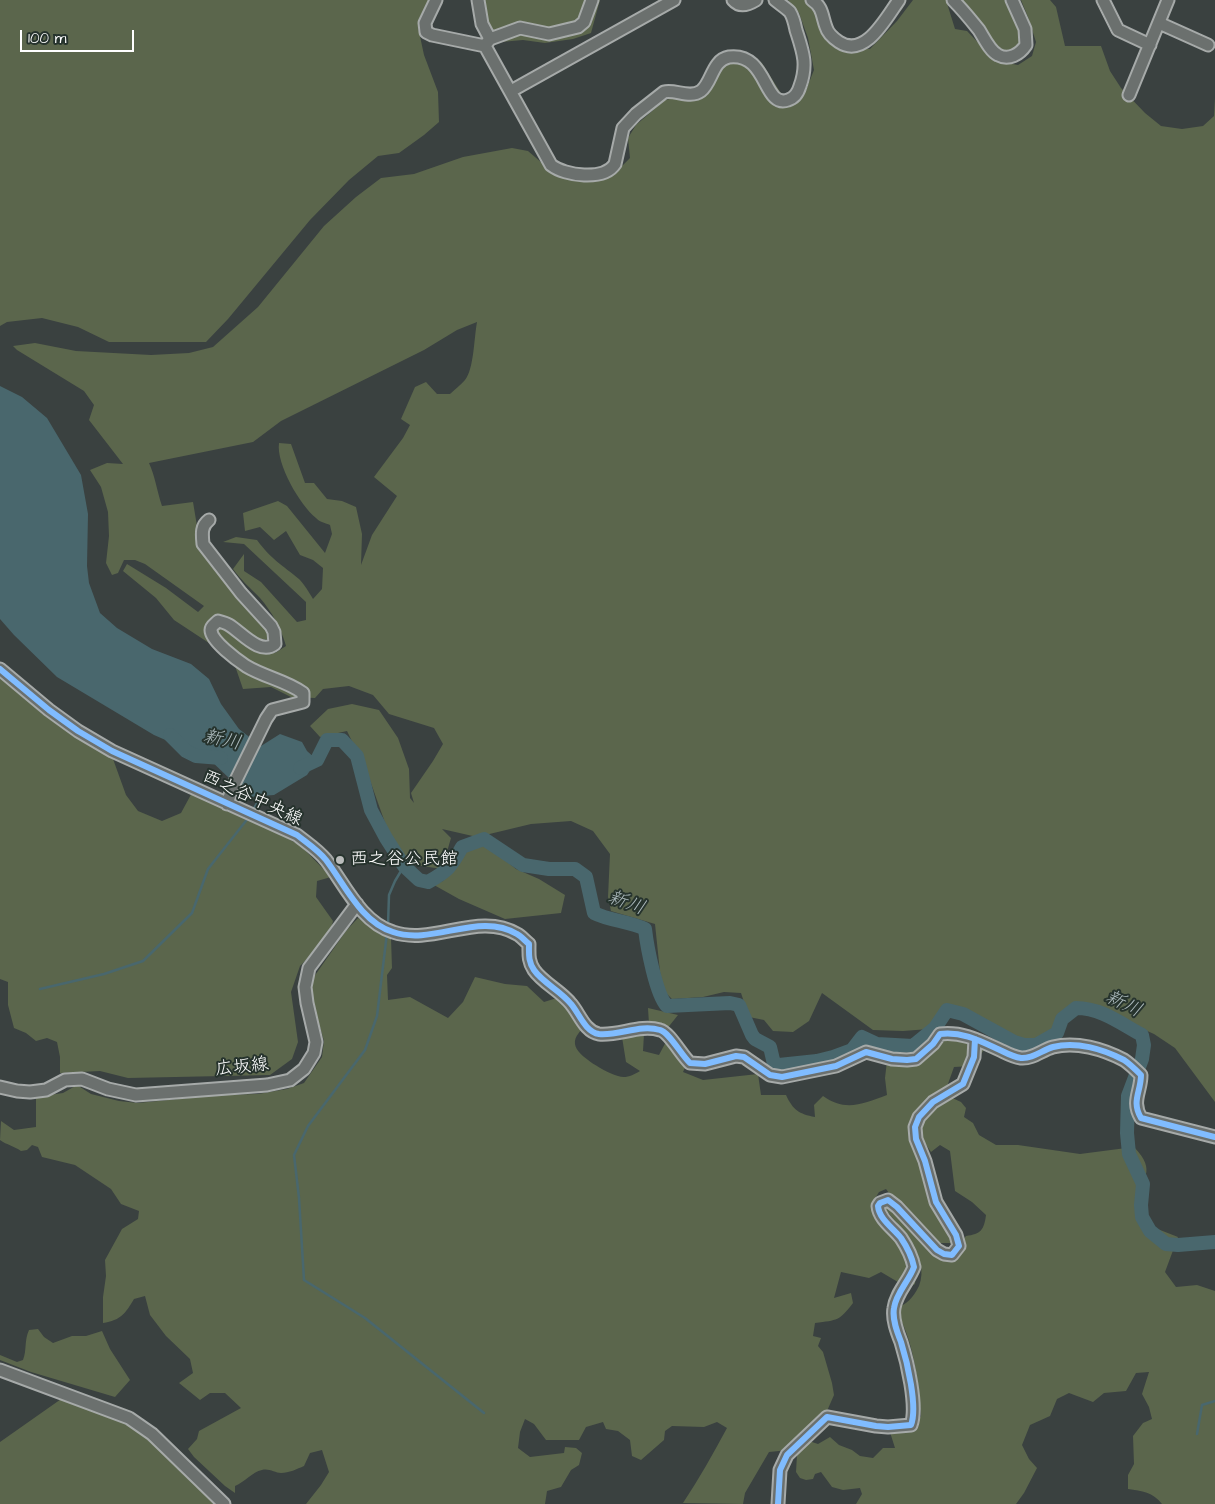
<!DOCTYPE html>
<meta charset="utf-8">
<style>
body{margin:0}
#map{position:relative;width:1215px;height:1504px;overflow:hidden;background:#3a4140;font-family:"Architects Daughter",sans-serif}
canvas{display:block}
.scale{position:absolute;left:20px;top:30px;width:114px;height:22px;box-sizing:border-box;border:2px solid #fff;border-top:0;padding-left:6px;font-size:15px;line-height:18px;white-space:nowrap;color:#fff;-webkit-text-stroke:4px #26332d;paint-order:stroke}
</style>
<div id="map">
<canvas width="1215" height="1504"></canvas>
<div class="scale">100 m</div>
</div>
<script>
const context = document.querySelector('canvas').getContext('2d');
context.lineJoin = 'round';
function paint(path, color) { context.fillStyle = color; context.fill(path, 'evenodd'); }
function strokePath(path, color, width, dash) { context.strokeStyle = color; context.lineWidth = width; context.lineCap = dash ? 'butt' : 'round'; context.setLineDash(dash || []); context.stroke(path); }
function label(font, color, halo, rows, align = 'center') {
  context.font = font + ' "Architects Daughter","Klee One",sans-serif'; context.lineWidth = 4; context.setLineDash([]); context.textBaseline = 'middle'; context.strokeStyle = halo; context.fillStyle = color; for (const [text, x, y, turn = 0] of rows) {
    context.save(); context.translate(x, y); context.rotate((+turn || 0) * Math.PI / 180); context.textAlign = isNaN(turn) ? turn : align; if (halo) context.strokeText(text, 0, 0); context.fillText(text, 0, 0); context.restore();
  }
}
const green = new Path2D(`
 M0 0H432L418 27 424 55 438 92 439 122 424 135 399 153 378 156 349 180 310 220 228 319 206 342H109L78 327 42 318 7 322 0 326Z
 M482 0H600L591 33 573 39 545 43 523 40 501 42C488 27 485 20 482 0Z
 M788 0H815L836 42 847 48 870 49 897 21 913 0H946L955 29 967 31 989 54 1002 62 1018 65 1032 56 1036 42 1028 17 1021 0H1050L1056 7 1065 46H1101L1110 71 1121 88 1145 113 1161 126 1182 129 1203 126 1214 116 1215 98V1102L1175 1048 1154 1034 1091 1006 1073 1003 1061 1015 1053 1036 1041 1046 1031 1049 1011 1046 988 1031 953 1013 941 1015 929 1029 903 1031 873 1030 822 993 809 1021 793 1032 773 1031 764 1020 749 1017 741 993 724 992 703 997 672 999 663 990 660 972 655 924 611 911 608 897 610 854 593 831 571 821 531 824 477 837 442 829 451 838 442 869 409 864 388 831 367 772 347 731 320 737 310 726 328 709 352 704 379 710 398 738 409 769 410 798 414 803 411 793 433 761 443 744 434 728 389 714 373 695 349 686 323 689 315 698 291 697 271 687 243 689 234 663 215 647 174 620 156 598 123 571 127 564 166 588 198 612 204 606 145 564 135 560H124L118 573 112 575 106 563 109 536 108 512 101 487 90 470 107 463 123 464 89 420 94 405 84 391 17 350 13 346 35 343 76 351 151 355 189 353 213 347 258 307 324 226 356 197 381 178 414 174 463 157 512 148 528 151 542 163 560 171 586 176 617 171 630 158 628 138 636 125 665 100 690 95 712 83 727 62 746 56 762 63 782 95 795 99 804 95 814 70 808 38 799 13ZM477 322C474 338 474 369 465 380 461 385 455 389 450 394H437L426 382 415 387 401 419 410 425 403 438 374 477 397 496 372 535 361 565 362 534 356 507 342 501 327 499 314 483H305L291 444 279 443C276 464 300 505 316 518 319 522 326 523 330 525L332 534 325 553 287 506 278 501 243 513 245 531 260 527 274 540 286 531 300 555 313 560 323 568 322 589 313 599C309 592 304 584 299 579 282 565 271 559 257 540L236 537 223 542 244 544 306 602V620L297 622 261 582 244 571V554L233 569C241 580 250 588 260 598 272 612 281 628 286 646L275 653H261L262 639 269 640 268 633 250 609 198 532 193 502 162 506C157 491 155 476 149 463L253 442 281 421 424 350 457 330Z
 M957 0H1011L1022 33V45L1010 53 998 50Z
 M0 674 11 683 42 714 113 759 126 795 138 811 162 821 181 813 194 789 250 817 301 846 331 877 317 881 316 897 333 921 329 937 300 966 291 992 298 1042 292 1059 270 1075 128 1078 100 1071 60 1073V1057L57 1042 47 1038 36 1041 26 1033 14 1028 8 1005V982L0 979Z
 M484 843 516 869 539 879 565 895 561 913 505 919 459 899 434 885 443 881 469 849Z
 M358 918 370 923 379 934 391 938 392 968 387 975 388 1000 410 997 448 1018 463 1002 475 977 505 984 527 986 544 1002 560 997 586 1024C581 1031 574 1036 575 1044 576 1056 607 1073 618 1076 626 1079 633 1075 640 1071L626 1062 622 1037 644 1034 643 1051 659 1055 668 1038 689 1059 683 1072 703 1080 758 1074 761 1095H786C793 1110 799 1114 815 1117L814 1105 823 1096C845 1112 863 1104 887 1095L885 1078 887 1061H918L933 1052 947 1038 957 1039 984 1050 972 1066 954 1067 944 1095 913 1120 932 1189 959 1243H940L926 1228 899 1206 886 1189 879 1192 874 1200 875 1206 916 1271 915 1284 908 1288 881 1272 869 1278 841 1272 834 1298 851 1293 853 1303C839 1321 838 1320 815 1323L813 1336 821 1338 818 1346 823 1352 832 1383 834 1395 827 1411 789 1450 769 1452 745 1493 743 1504 683 1503C699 1479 713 1454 727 1428L717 1422 704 1427 672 1426 665 1431 664 1440 641 1460 632 1456 630 1440 618 1431 606 1429 603 1422 586 1427 579 1440H546L534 1424 525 1419 520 1432 518 1448 530 1457 564 1453 565 1447 576 1448 582 1453 579 1465 571 1470 561 1487 547 1491 545 1504H306L321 1485 329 1472 322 1450 310 1453 304 1466C297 1469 289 1473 281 1473 275 1473 269 1468 262 1470 252 1472 245 1482 235 1486V1493L225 1486 194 1457 188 1449 197 1439 199 1431 241 1408 225 1393H210L200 1400 179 1383 193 1373 190 1359 166 1336 150 1315 145 1296 134 1299C125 1314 121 1320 103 1323V1297L106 1276 105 1260 122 1229 138 1219 139 1211 121 1204 111 1189 75 1165 42 1157 38 1147 32 1145 27 1150 21 1151C14 1146 7 1145 0 1140L1 1121 14 1130 36 1127V1097L63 1093 77 1085 91 1094 119 1101 138 1103 219 1095 258 1094 287 1089 304 1083 322 1057 324 1041 314 1007 311 981 346 931Z
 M648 1008 678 1015 666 1030 649 1024Z
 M948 1096 961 1102 966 1108 964 1117 973 1123 979 1135 996 1145H1018L1080 1154 1134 1147C1158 1172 1141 1177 1136 1205L1147 1214 1155 1228 1178 1237 1165 1272 1176 1287 1197 1285 1215 1291V1504H1162C1153 1492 1142 1491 1128 1489V1475L1134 1464 1133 1436 1143 1423 1152 1419 1149 1407 1142 1394 1149 1372 1136 1373 1126 1391 1104 1393 1093 1402 1069 1393 1057 1399 1050 1416 1030 1425 1022 1445 1029 1459 1037 1468 1024 1493 1016 1504H856L862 1494 860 1488 843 1490 832 1487 821 1472 815 1474 813 1479 806 1480 800 1478 796 1472 797 1455 809 1441 818 1444 830 1437 839 1445 852 1450 860 1456 873 1458 883 1448H895L889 1429 912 1427 921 1416C918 1380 914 1340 895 1309 907 1304 913 1298 919 1286 931 1256 898 1226 882 1205L881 1199 937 1247 947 1249 957 1248 966 1236C981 1234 984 1230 986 1215L972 1202 955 1191 950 1151 940 1145 931 1152C925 1143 916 1131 919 1120Z
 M38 1329 44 1337 53 1343 72 1336H86L102 1331 110 1349 130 1380 115 1397 31 1372 0 1360V1355L17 1362 23 1360C27 1350 24 1341 29 1330Z
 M64 1397 135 1425 214 1504H0V1442Z`);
const water = new Path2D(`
 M0 386 22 397 47 418 81 475 88 514 87 566 89 583 100 613 117 628 152 649 191 664 209 679 221 704 239 729 261 746 280 734 302 742 307 751 317 760 307 775 274 795 249 797 209 759 154 735 57 677 14 635 0 619Z`);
const stream = new Path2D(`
 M253 810 263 793
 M388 925 389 895 395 881 404 866
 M387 933 377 1016 365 1050 308 1126 294 1155 299 1198 304 1280 365 1318 484 1413
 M40 989 104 974 143 961 192 913 208 869 249 817
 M1197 1434 1202 1405 1215 1401`);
const river = new Path2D(`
 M170 735 186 751 196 756 221 758
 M300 768 317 760 327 740H342L357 756 371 810 386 838 404 866 419 880 428 882C448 871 451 867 462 847L484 839 523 865 549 869H575L586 877 594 913C610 921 629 921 645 929 647 946 656 995 667 1006L730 1003 739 1005 752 1035 755 1039 770 1047 774 1064 779 1065 817 1061 833 1057 852 1050 862 1037 877 1044 913 1046 935 1028 947 1010 963 1014 1014 1042 1024 1045H1036L1057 1033 1062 1019 1076 1008C1101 1008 1120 1023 1142 1035L1144 1045 1142 1059 1128 1096 1127 1133 1129 1154 1143 1184 1141 1205 1142 1217 1150 1231 1166 1244 1178 1245 1215 1242`);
const minor = new Path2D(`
 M436 0 425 23 426 32 432 35 485 46 551 165C565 176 604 181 615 164L623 128 636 114 664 92C675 89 690 99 701 91 712 83 712 60 729 57 768 52 763 109 788 100 795 98 798 93 800 86 808 64 803 52 796 30 795 25 793 17 790 12 786 8 780 4 775 0
 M478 0 482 24 490 39 486 44
 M733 0C740 8 748 5 756 0
 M812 0C823 7 822 17 826 27 828 34 833 38 839 42 865 59 886 18 899 0
 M953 0C962 9 971 20 979 30 984 38 990 51 998 55 1009 61 1020 54 1026 45L1025 29 1012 0
 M1103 0 1118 30 1150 45
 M1159 23 1208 45
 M490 39 520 28 549 34 578 27 584 22 592 0
 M511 91 674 0
 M1129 95 1168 0
 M209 520C201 526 202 534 203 544L241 593 271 626 274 632 275 644C260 656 241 632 229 625 226 623 222 622 218 621 215 624 211 626 211 630 211 641 237 660 246 666 264 677 287 681 303 693V702L272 710 266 719 233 786 227 804
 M0 669 49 710 78 731 112 751 297 835C307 843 318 850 326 860 345 885 361 922 393 932 433 946 479 911 517 934 521 936 525 941 529 944 529 954 528 961 534 970 543 983 561 991 571 1004 579 1013 585 1032 599 1034 619 1036 640 1024 660 1030 669 1032 682 1056 690 1063L705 1064 736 1056 744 1057 770 1075 782 1077 836 1066 866 1052 892 1059 907 1060 916 1059 933 1044 940 1034C963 1031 982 1042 1002 1051 1008 1054 1014 1057 1021 1058 1033 1059 1042 1050 1053 1047 1076 1041 1103 1049 1124 1060 1130 1064 1136 1070 1141 1075 1141 1092 1131 1101 1141 1118L1215 1137
 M0 1087 17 1091 30 1092 46 1090 65 1080 82 1079 108 1089 136 1095 267 1085 290 1080 304 1069 314 1053 316 1042 307 1003 305 987 309 968 357 904
 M0 1370 129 1418 152 1434 224 1504
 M778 1504 780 1470 787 1455 827 1417 876 1426 888 1427 911 1425C918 1407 907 1361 901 1342 897 1332 892 1319 894 1308 896 1293 909 1281 914 1267 912 1257 907 1247 901 1238 893 1228 879 1219 878 1206L880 1203 888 1200 897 1207 937 1250 944 1254 952 1255 959 1246 956 1235 936 1202 925 1161 916 1139 915 1127 919 1117 933 1102 963 1084 974 1057 975 1039`);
const cycleway = new Path2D(`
 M0 669 49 710 78 731 112 751 297 835C307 843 318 850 326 860 345 885 361 922 393 932 433 946 479 911 517 934 521 936 525 941 529 944 529 954 528 961 534 970 543 983 561 991 571 1004 579 1013 585 1032 599 1034 619 1036 640 1024 660 1030 669 1032 682 1056 690 1063L705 1064 736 1056 744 1057 770 1075 782 1077 836 1066 866 1052 892 1059 907 1060 916 1059 933 1044 940 1034C963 1031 982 1042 1002 1051 1008 1054 1014 1057 1021 1058 1033 1059 1042 1050 1053 1047 1076 1041 1103 1049 1124 1060 1130 1064 1136 1070 1141 1075 1141 1092 1131 1101 1141 1118L1215 1137
 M778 1504 780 1470 787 1455 827 1417 876 1426 888 1427 911 1425C918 1407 907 1361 901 1342 897 1332 892 1319 894 1308 896 1293 909 1281 914 1267 912 1257 907 1247 901 1238 893 1228 879 1219 878 1206L880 1203 888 1200 897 1207 937 1250 944 1254 952 1255 959 1246 956 1235 936 1202 925 1161 916 1139 915 1127 919 1117 933 1102 963 1084 974 1057 975 1039`);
const markers = [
 [340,860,5,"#babcbc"]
];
const streetNames = [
 ["西之谷中央線",252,799,25],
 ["広坂線",242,1068,-6]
];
const poiNames = [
 ["西之谷公民館",350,860]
];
const waterNames = [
 ["新川",222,741,12],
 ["新川",626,904,20],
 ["新川",1123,1005,26]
];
paint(green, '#5b664c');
paint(water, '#49676d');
strokePath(stream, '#49676d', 2.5);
strokePath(river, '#49676d', 14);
strokePath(minor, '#a6aaa9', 15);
strokePath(minor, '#6b706e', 11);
strokePath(cycleway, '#80bcff', 6);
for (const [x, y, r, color] of markers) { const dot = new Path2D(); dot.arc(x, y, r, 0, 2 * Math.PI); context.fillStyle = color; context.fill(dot); strokePath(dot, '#26332d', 2); }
label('18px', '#fff', '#26332d', streetNames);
label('18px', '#fff', '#26332d', poiNames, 'left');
label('italic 19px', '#aebcbf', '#26332d', waterNames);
</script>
